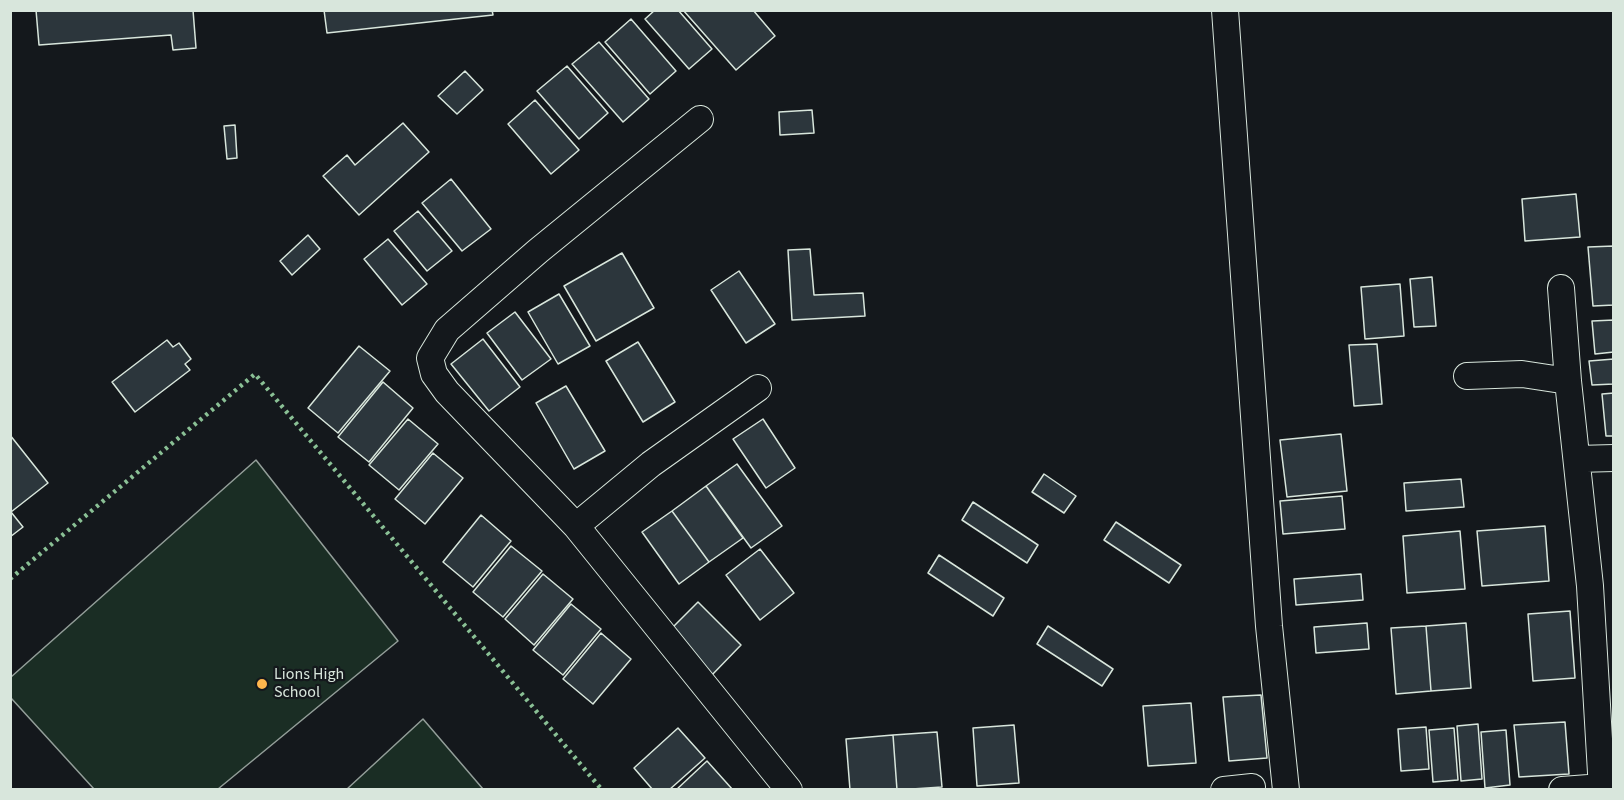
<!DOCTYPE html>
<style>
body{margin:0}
#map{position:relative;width:1624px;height:800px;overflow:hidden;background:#14181c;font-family:"Source Sans 3",sans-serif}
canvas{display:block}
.frame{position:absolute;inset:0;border:12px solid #d8e6dc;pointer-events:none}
</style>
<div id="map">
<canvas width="1624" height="800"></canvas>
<div class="frame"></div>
</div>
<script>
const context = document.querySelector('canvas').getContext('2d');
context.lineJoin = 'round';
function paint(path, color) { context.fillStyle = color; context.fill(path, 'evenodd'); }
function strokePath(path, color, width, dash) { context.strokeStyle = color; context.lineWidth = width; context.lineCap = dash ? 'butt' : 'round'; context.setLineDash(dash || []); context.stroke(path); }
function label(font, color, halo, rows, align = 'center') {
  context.font = font + ' "Source Sans 3",sans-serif'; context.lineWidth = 4.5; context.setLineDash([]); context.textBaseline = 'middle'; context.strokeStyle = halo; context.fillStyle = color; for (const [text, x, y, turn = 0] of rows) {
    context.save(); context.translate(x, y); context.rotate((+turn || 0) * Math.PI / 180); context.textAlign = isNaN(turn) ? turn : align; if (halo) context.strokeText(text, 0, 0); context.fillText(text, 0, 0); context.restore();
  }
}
const green = new Path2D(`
 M256 460 398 641 218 789H94L11 698V677Z
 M423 719 483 789H347Z`);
const building = new Path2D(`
 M36 10H193L196 48 173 50 171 35 39 45Z
 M324 10H492L493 15 327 33Z
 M655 10H678L712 49 689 69 645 19Z
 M683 10H753L775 36 736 70Z
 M631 19 676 71 650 94 605 42Z
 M599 42 649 99 623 122 572 64Z
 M567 66 608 113 579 139 537 91Z
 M465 71 483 90 457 114 438 96Z
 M535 100 579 150 551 174 508 124Z
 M812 110 814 133 780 135 779 112Z
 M403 123 429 152 359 215 323 176 347 155 355 165Z
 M235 125 237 158 227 159 224 126Z
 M451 179 491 229 462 251 422 203Z
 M1576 194 1580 237 1525 241 1522 199Z
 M418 211 452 251 427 271 394 231Z
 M308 235 320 249 292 275 280 261Z
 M388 239 427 284 402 305 364 259Z
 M1614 246V305L1593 306 1588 247Z
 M810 249 814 295 863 293 865 316 792 320 788 250Z
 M622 253 654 308 596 341 564 286Z
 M739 271 775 324 746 343 711 290Z
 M1432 277 1436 326 1414 327 1410 279Z
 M1400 284 1404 336 1365 339 1361 287Z
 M559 294 590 346 558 364 528 312Z
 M515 312 551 359 522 380 487 333Z
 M1614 320V352L1595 354 1592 321Z
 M483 339 520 387 489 411 451 364Z
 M167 340 173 347 179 343 191 359 185 364 190 370 135 412 112 382Z
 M638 342 675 402 643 422 606 361Z
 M1377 344 1382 404 1354 406 1349 345Z
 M359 346 390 371 338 433 308 408Z
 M1614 359V384L1592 385 1589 361Z
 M383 382 413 408 369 462 338 437Z
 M566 386 605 451 574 469 536 403Z
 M1614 393V436H1606L1602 394Z
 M408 419 438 444 399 490 369 465Z
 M763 419 795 468 766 488 733 439Z
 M1341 434 1347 491 1287 497 1280 440Z
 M10 435 48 483 11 512 23 527 10 537Z
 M433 453 463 478 425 524 395 499Z
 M737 464 782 526 751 548 706 486Z
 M1044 474 1076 496 1064 513 1032 492Z
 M1461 479 1464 507 1406 511 1404 483Z
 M706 486 743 538 709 562 672 511Z
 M1342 496 1345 529 1283 534 1280 501Z
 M973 502 1038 545 1027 563 962 520Z
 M672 511 709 562 679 584 642 532Z
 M481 515 511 541 473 587 443 562Z
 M1116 522 1181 565 1169 583 1104 540Z
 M1545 526 1549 581 1482 586 1477 531Z
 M1460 531 1465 589 1407 593 1403 536Z
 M511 546 542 571 503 617 473 592Z
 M760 549 794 593 760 620 726 575Z
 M939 555 1004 598 993 616 928 573Z
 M543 574 573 599 534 645 505 619Z
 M1361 574 1363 600 1296 605 1294 579Z
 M698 602 741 645 710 677 667 633Z
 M571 604 601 629 563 675 533 650Z
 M1570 611 1575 678 1533 681 1528 614Z
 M1367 623 1369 649 1316 653 1314 627Z
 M1466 623 1471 688 1431 691 1426 626Z
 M1048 626 1113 669 1102 686 1037 644Z
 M1426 626 1431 691 1396 694 1391 628Z
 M601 633 631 659 593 704 563 679Z
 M1261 695 1267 758 1229 761 1223 697Z
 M1191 703 1196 763 1148 766 1143 706Z
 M1565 722 1569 774 1519 777 1514 725Z
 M1478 724 1482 779 1461 781 1457 726Z
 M1014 725 1019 783 977 786 973 728Z
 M1426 727 1429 769 1401 771 1398 729Z
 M678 728 705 758 669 790H653L634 768Z
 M1454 728 1458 780 1433 782 1429 730Z
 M1506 730 1510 785 1485 788 1481 732Z
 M937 732 942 787 897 790 893 735Z
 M893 735 897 790H850L846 739Z
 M707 761 733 790H676Z`);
const street = new Path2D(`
 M1225 10 1269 626 1286 790
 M700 119 538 251 447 330 430 358 434 374 447 392 576 526 789 790
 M1561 288 1568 381 1590 586 1602 790
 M1467 376 1522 374 1568 381
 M1577 459 1614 458
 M576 526 651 464 758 388
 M1224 790 1252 787
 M1562 790 1602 787`);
const hedge = new Path2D(`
 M10 579 255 374 602 790`);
const markers = [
 [262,684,6,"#ffb74d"]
];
const poiNames = [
 ["Lions High",274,675],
 ["School",274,693]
];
paint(green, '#1a2d24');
strokePath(green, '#939e99', 1.5);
paint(building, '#2c363c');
strokePath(building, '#d8e6dc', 1.5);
strokePath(street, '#d8e6dc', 28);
strokePath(street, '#14181c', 26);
strokePath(hedge, '#8ac095', 4.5, [3, 4.5]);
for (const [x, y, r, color] of markers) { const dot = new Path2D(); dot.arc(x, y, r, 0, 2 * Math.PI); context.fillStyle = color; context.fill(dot); strokePath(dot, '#14181c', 2); }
label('16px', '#d8e6dc', '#14181c', poiNames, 'left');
</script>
